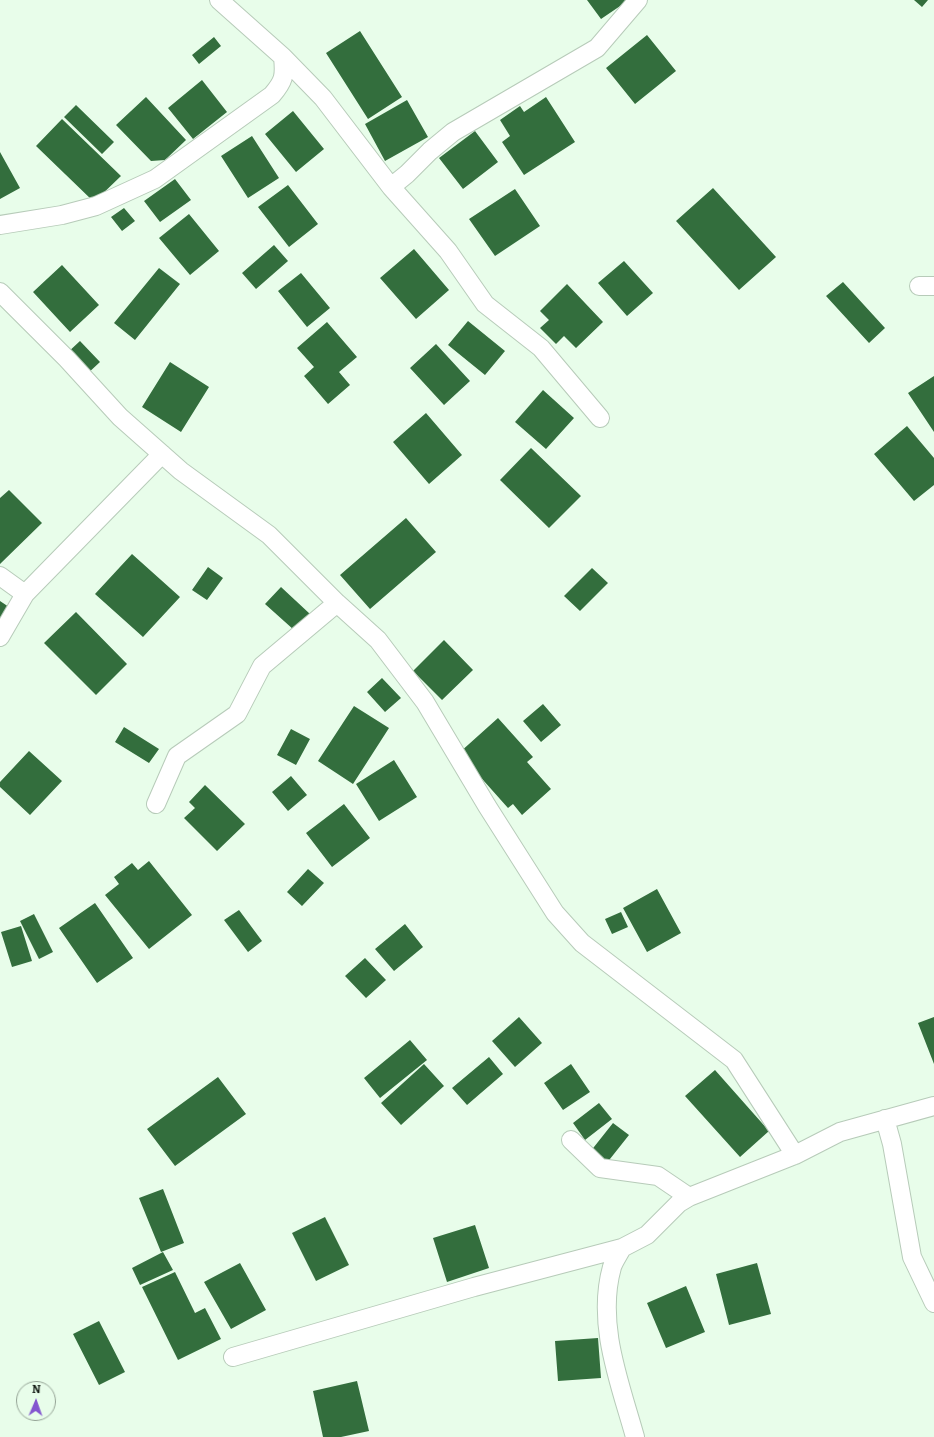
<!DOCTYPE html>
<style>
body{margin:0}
#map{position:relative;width:934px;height:1437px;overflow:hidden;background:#e8fdea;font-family:Bitter,serif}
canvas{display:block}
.north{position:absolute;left:16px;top:1381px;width:40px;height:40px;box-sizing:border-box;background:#e8fdea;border:1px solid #94a395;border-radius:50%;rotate:2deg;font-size:11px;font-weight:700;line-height:16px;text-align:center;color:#151d16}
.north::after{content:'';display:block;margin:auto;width:14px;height:18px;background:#8356cf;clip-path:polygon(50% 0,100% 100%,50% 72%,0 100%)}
</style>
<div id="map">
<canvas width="934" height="1437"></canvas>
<div class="north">N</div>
</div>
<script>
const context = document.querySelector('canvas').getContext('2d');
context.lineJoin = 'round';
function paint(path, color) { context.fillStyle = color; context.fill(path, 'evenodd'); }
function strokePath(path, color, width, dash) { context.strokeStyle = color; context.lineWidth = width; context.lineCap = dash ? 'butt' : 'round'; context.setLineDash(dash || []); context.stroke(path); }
const building = new Path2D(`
 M587 0H629L601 19Z
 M914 0H928L922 7Z
 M360 31 402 97 368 119 326 53Z
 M647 35 676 71 635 104 606 68Z
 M214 37 221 46 199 64 192 55Z
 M202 80 227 112 193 139 168 108Z
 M146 97 186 140 165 160 151 161 116 125Z
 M546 97 575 142 524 175 502 142 510 136 500 120 520 106 524 112Z
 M407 100 428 137 385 161 365 124Z
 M76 105 114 142 102 154 64 117Z
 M293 111 324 149 296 172 265 134Z
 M62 119 121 176 94 202 36 146Z
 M475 131 498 162 463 189 439 158Z
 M252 136 279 178 248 198 221 156Z
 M0 152 20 188 0 199Z
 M175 179 191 200 160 222 144 201Z
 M288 185 318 224 289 247 258 207Z
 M713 188 776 257 739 290 676 221Z
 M515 189 540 226 495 256 469 219Z
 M124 208 135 221 122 231 111 217Z
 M189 214 219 251 190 275 159 238Z
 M274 245 288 261 256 289 242 273Z
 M414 249 449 290 416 319 380 278Z
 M624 261 653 293 627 316 598 283Z
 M62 265 99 305 70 332 33 292Z
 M159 268 180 284 135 340 114 323Z
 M301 273 330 308 307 327 278 291Z
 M843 282 885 328 869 343 826 296Z
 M567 284 603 322 576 348 564 336 556 344 540 328 549 320 540 311Z
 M468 321 505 351 485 375 448 345Z
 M327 322 357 357 339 372 350 385 328 404 304 376 314 367 297 348Z
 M80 341 100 362 86 375 66 354Z
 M436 344 470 381 444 405 410 368Z
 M170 362 209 387 181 432 142 407Z
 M934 376V432L908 393Z
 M543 390 574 418 546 449 515 422Z
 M426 413 462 455 429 484 393 442Z
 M907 426 934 458V485L914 501 874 454Z
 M531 448 581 496 549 528 500 480Z
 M9 490 42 523 0 564V498Z
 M406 518 436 552 370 609 340 575Z
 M132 554 180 597 143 637 95 594Z
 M208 567 223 578 207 600 192 590Z
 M592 568 608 583 580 611 564 596Z
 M281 587 310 614 294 630 265 604Z
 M0 601 9 607 0 622Z
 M76 612 127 664 96 695 44 643Z
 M444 640 473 670 442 700 413 671Z
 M382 678 401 698 385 712 367 692Z
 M543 704 561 725 541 742 523 721Z
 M354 706 389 728 353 784 318 761Z
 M498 718 533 757 527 762 551 789 522 815 513 804 508 808 459 753Z
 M124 727 159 749 149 763 115 742Z
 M291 729 310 739 296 765 277 755Z
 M29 751 62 781 30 815 0 787V782Z
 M394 760 417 797 379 821 356 784Z
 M291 776 307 795 288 811 272 792Z
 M205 785 245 824 217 851 184 818 195 808 189 802Z
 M344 804 370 838 332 867 306 833Z
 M149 861 192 915 149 949 105 895 119 884 114 877 132 863 138 870Z
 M308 869 324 883 302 906 287 892Z
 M657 889 681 933 647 952 623 908Z
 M95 903 133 958 97 983 59 928Z
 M239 910 262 941 248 952 224 920Z
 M621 912 628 927 612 934 605 919Z
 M34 914 53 952 39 959 20 921Z
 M405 924 423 947 394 971 375 949Z
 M21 926 32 961 12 967 1 932Z
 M365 958 386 980 366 998 345 976Z
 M519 1017 542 1043 515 1067 492 1041Z
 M934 1017V1064L918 1023Z
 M410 1040 427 1060 380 1098 364 1078Z
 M489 1057 503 1074 467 1105 452 1088Z
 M424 1064 444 1086 401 1125 381 1103Z
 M571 1064 590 1092 563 1110 544 1083Z
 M715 1070 769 1131 740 1157 685 1096Z
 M218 1077 246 1114 175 1166 147 1129Z
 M599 1103 612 1119 585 1140 573 1123Z
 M613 1123 629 1135 606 1164 590 1152Z
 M163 1189 184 1243 161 1252 139 1198Z
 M325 1217 349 1265 316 1281 292 1233Z
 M475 1225 489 1268 447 1282 433 1238Z
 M163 1252 173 1270 140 1285 132 1268Z
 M240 1263 266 1310 231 1329 204 1282Z
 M757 1263 771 1314 729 1325 716 1274Z
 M175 1272 195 1313 205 1308 221 1339 178 1360 142 1287Z
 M686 1286 705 1332 666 1348 647 1303Z
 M99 1321 125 1372 99 1385 73 1334Z
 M598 1338 601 1378 558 1381 555 1341Z
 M357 1381 369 1431 341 1437H323L313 1391Z`);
const minor = new Path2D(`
 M219 0 283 57 323 98 391 187 448 251 485 304 541 348 600 418
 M391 187 407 174 430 151 453 132 597 48 638 0
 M0 225 62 215 96 206 155 179 272 95C284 81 285 76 283 57
 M919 286H934
 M0 292 67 359 120 417 181 471 269 535 337 603 378 640 425 702 487 806 555 913 582 943 734 1060 795 1155
 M0 576 25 594
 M0 637 25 594 162 454
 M156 804 177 756 237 714 262 666 337 603
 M885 1119 892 1144 912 1257 934 1303
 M571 1140 600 1168 658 1176 689 1197
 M622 1248C619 1254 614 1261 612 1267 596 1324 620 1383 635 1437
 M233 1357 474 1287 622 1248 647 1235 679 1203 689 1197 795 1155 840 1132 934 1106`);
paint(building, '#336e3d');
strokePath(minor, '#b7cbb9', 20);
strokePath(minor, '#fff', 18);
</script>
